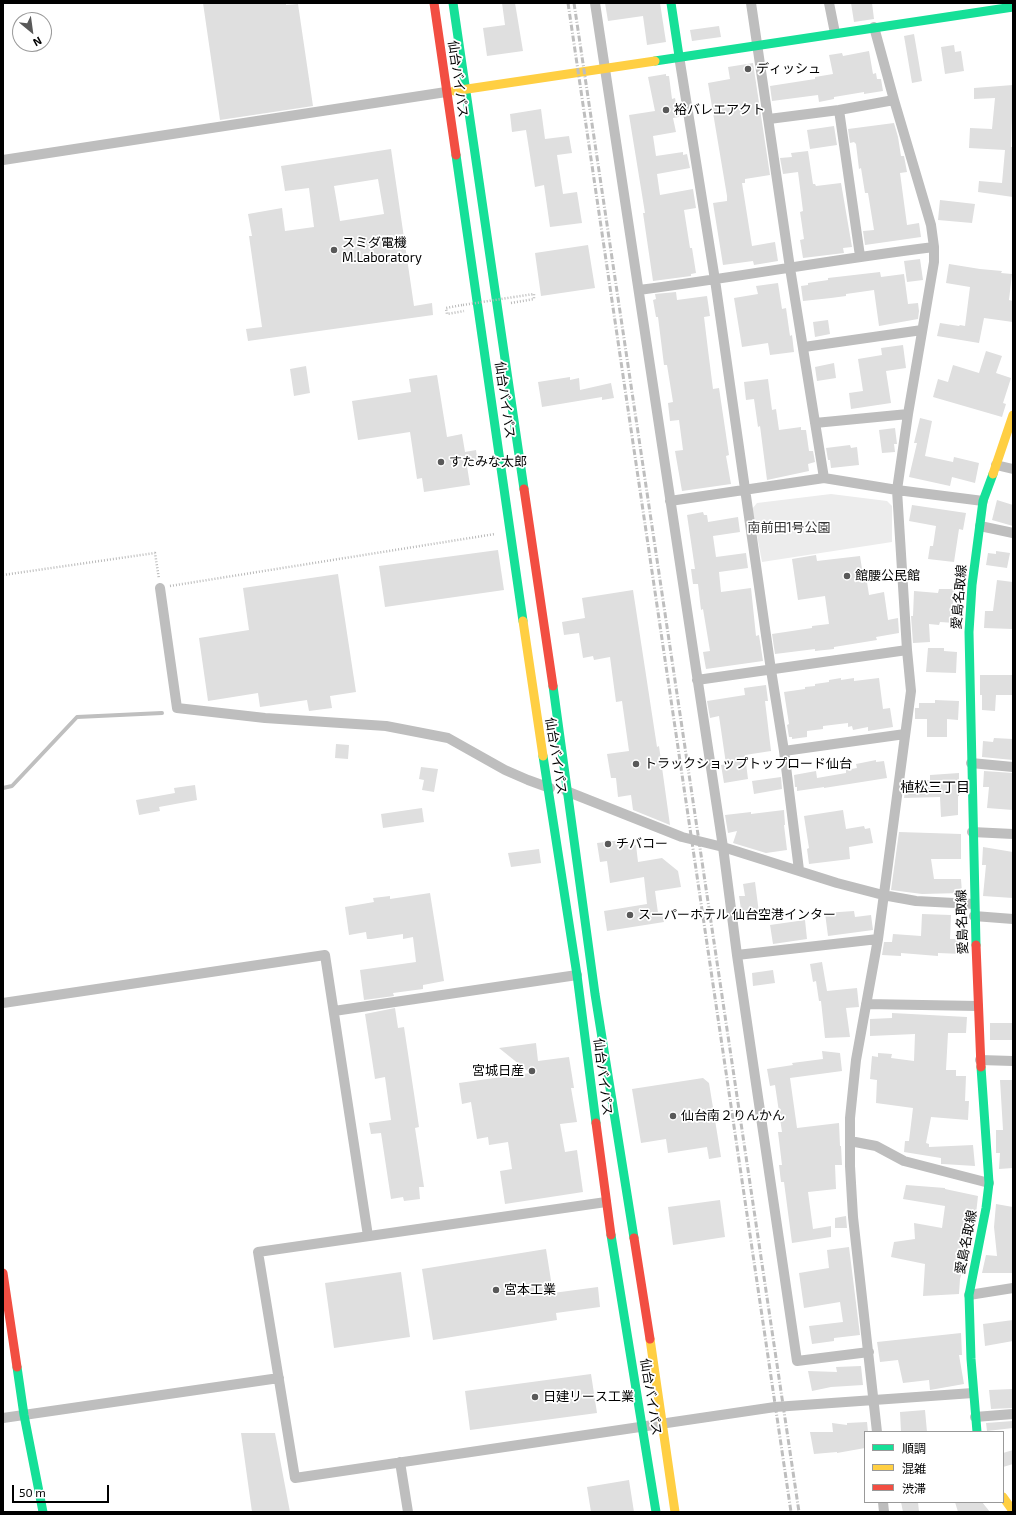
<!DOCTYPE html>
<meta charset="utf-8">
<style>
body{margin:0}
#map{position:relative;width:1016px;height:1515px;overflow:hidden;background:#fff;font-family:"Exo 2","Noto Sans JP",sans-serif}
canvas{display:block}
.frame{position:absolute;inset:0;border:4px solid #000;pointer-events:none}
.legend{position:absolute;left:864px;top:1431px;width:140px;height:72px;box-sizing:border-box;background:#fff;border:1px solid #999;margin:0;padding:5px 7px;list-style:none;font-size:12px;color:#000}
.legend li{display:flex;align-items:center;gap:8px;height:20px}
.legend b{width:20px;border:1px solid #999}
.north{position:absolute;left:12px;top:12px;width:40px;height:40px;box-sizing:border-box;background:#fff;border:1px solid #999;border-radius:50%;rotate:151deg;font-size:11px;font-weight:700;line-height:16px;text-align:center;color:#000}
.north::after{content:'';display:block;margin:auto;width:14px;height:18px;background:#595959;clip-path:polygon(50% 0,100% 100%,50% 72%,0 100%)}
.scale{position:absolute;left:12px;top:1485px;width:97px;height:18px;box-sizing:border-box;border:2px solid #000;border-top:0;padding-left:5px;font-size:12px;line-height:14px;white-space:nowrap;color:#000;-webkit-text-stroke:3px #fff;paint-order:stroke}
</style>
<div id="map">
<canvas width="1016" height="1515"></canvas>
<div class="frame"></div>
<ul class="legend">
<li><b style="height:5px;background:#16e098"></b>順調</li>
<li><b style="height:5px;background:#ffcf43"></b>混雑</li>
<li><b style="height:5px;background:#f24e42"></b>渋滞</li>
</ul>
<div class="north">N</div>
<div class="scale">50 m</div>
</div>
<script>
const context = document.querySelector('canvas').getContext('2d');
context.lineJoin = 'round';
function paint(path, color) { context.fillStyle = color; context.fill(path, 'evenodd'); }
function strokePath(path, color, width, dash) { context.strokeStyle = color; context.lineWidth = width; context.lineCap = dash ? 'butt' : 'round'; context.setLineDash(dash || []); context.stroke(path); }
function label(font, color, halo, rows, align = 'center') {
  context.font = font + ' "Exo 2","Noto Sans JP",sans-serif'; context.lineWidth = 3.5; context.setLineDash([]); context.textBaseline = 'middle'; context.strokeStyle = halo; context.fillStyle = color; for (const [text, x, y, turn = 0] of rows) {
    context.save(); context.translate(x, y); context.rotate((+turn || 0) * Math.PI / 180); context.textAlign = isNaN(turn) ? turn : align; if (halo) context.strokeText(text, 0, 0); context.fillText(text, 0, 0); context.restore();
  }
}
const green = new Path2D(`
 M831 494 887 501 892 506V542L762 562 752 509 757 503Z`);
const stream = new Path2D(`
 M3 788 12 786 77 717 162 713`);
const building = new Path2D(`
 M203 3H286V5L298 4 313 106 220 120Z
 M502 3H515L523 51 487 56 483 28 505 25Z
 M605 3H660L666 42 647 45 643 16 608 21Z
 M851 3H872L874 19 854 22Z
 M719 26 721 37 692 41 690 30Z
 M914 34 922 81 912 83 904 36Z
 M954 45 955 52 961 51 964 71 945 74 941 47Z
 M869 51 873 74 876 73 877 79H881L883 91 864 94V92L834 97V99L819 102 818 95 772 101 770 86 815 79V77L833 74 829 55 842 53 843 56Z
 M753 63 770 175 745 179V183H742L752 246 775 242 778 261 754 265 753 261 723 265 713 203 727 201V196L708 83 730 79 728 67Z
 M666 74V76H669L672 99 675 98 679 117 673 118 676 132 653 136 656 156 683 152V155L687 154 690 168 657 174 660 195 693 189 696 208 684 210 690 248H692L696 273 691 274V276L653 281 643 213H645L629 115 655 111 648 77Z
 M1013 85 1011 147H1013V197L978 192 979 181 1002 183 1005 150 969 148 970 128 992 129 995 98 974 99V88Z
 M541 109 545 139 569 136 572 153 557 155 563 194 577 192 582 223 550 227 544 185 535 187 526 130 512 132 510 114Z
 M894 123 898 137 901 156H904L907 172 900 173 907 225 919 223 921 237 865 245 863 231 874 230 868 193H865L861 168 859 169 856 144 854 142 850 143 848 129Z
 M834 126 837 145 810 149 807 130Z
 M391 149 414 306 432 303 433 315 248 341 246 329 262 327 249 236H252L248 214 282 208 285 231 314 227 309 188 285 191 281 166ZM378 179 384 214 340 221 334 186Z
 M808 151 813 184H815L816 186 841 183 852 247 843 248 844 253 803 258 800 240 804 239 800 212 803 211 798 172 783 174 780 158 792 157 791 153Z
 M940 200 975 204 972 223 938 220Z
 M588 245 595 288 541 296 535 253Z
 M920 259 923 280 907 282 904 261Z
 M949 264 980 269 1002 271 1001 273 1012 274 1009 300 1013 301V322L984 318 979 343 937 336 940 323 959 326 960 325 965 326 970 287 946 283Z
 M880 272 881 277 904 274 908 304 918 303 919 311 918 319 879 326 874 290 846 294V296L831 298 803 301 801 286 808 285V283L828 280V278Z
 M778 283 782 309 786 308 790 336 792 335 794 352 770 355 768 343 742 347 734 298 758 294 756 286Z
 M676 292 677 300 707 296 710 316 704 317 708 350 713 389 719 388 729 455 726 456 731 484 682 491 675 451 683 450 679 420 670 421 668 403 673 402 667 365H664L658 317H656L653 300 656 299 655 294Z
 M828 320 830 334 815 337 813 322Z
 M903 345 906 368 886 371 891 403 851 409 849 393 863 391 858 359 882 355 881 348Z
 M986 351 1002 356 996 373 1011 378 1003 403 1006 404 1002 417 933 397 938 379 948 382 953 365 979 373Z
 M834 363 836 378 817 381 815 367Z
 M306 366 310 393 294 396 290 369Z
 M437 375 447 437 462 434 465 452 476 450 478 464 467 466 470 485 424 492 422 478 417 479 410 432 358 440 352 401 411 392 409 379Z
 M570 377V380L579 378 580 390 611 383 614 398 602 400V397L542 407 538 382Z
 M768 379 772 410 776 409 779 430 801 427V430H806L809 451H813L815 462 808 464 809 471 767 480 760 426 758 427 754 399 746 400 744 382Z
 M920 418 932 421 925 456 953 462 954 457 979 463 975 483 952 477 950 486 909 477 917 443H914Z
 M895 428 897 444H894L895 452 882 453 879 430Z
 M850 445 851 448 857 447 859 465 831 468 830 460H828L826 448Z
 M997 500 1013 505V526L992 520Z
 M912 505 966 513 963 530 959 529 954 562 928 559 930 546H933L936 526 909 521Z
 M703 512 704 515H707L708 522 738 517 740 532 713 536 716 557 746 553 748 568 719 572 721 592 751 588 756 636 759 635 763 661 706 669 703 652 710 651 703 609 701 610 698 584H693L691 569H695L687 515Z
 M498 550 504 590 385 607 379 566Z
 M996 551 1010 553 1007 568 986 565 988 553 996 554Z
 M816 555 817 561 860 556 862 569H865L869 595 884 592 888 620 898 618 899 633 876 637 877 640 834 647V649L815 651V649L775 654 772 634 812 628V626L829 624 825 596 798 600 792 559Z
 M338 574 356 692 330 696 332 708 309 711 307 700 260 707 258 693 208 701 199 638 249 630 243 588Z
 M997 580 1013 582V629L984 628 985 611H993Z
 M939 589H954L953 605H956L955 623 940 622 939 625 929 624 930 642 913 643 911 616H913L914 591 938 593Z
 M633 590 657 747 659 746 670 825 633 810 631 795 618 797 616 778H611L607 754 629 751 622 701 616 702 610 657 594 660 593 656 583 658 579 633 564 635 562 622 585 618 582 598Z
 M928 648H944V651L957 652 956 673 926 672Z
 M980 675H1013V695H996L995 711 982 710V695H980Z
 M841 678V680L854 678V681L879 678 883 709 890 708 893 727 868 731V727L853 730 852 726 848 727V723L823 726V729L807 731V737L792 739V737H789L787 725 789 724 784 692 805 689V687L815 686V684L829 682V680Z
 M766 685 768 701H765L771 751 745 755 748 779 724 783 721 765 726 764 719 716 710 718 707 701 745 695 744 688Z
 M935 700 959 701 958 720 947 719V737H927V719H915V708H919V703H935Z
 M994 738 1013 739V760L982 757 983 741 993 742Z
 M336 744 349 745 348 759 335 758Z
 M876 760V762L884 761 887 778 824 788V787L797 791V787H795L794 775 816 771 817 778 846 773V770L857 768 856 764Z
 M421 767 438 769 434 792 422 790 424 780 419 779Z
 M984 771 1013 773V810L987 808 989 787H983Z
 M959 773V796H958V815L941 817 940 797 904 798 906 780H930V775Z
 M781 777 782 789 754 794 752 781Z
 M195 785 197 800 159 807 160 811 139 815 136 800 175 793 174 788Z
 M422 808 424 822 383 828 381 814Z
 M784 810 785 825H784L787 850 766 853 733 843 737 831 728 833 725 815 751 812V814Z
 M843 810 846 829 864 826 865 829 870 828 873 843 849 847 850 859 809 864 807 849 809 848 804 816Z
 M899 832 961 834V859H931L934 879H961L962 893 922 894 891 890Z
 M622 840 636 845 638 862 662 858 678 871 681 887 655 891 658 913 662 912 664 922 607 931 604 911 647 904 644 877 610 883 607 861 600 862 597 843Z
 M983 847 1013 852V898L983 896 986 865H982Z
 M539 849 541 863 511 867 508 853Z
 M755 882 759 913 742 916 739 896H745L743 884Z
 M430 893 444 981 423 985V989L393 993 394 996 364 1000 360 970 416 962 413 937 403 939V934L371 939H367L366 932 349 935 345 907 374 902 373 898 390 896V899Z
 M854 911 855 917 871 915 873 930 828 936 825 913Z
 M922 914 951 915 950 939H964L963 954 938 953V956L901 953V956L882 955 884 942H892L893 934 921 936Z
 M805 920 807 939 773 944 770 925Z
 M822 962 827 991 857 988 859 1007 846 1008 850 1037 825 1038 821 1001H819L816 981 813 982 810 964Z
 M773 970 775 983 753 986 752 973Z
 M395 1008 398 1028 404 1027 419 1127 415 1128 424 1187H419L420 1199 404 1201 403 1197 391 1199 381 1133 371 1134 369 1123 391 1120 385 1077 375 1079 365 1014Z
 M892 1013 967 1017 966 1033H948L946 1070H956V1076H966L965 1101H969L968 1120 931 1117 926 1143 929 1144V1147L973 1145 975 1166 943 1164H941V1158L904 1152 905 1141H909L913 1108 876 1103 877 1080 870 1079 872 1056 878 1057V1053L892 1054 891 1058 914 1061 915 1034 870 1036V1019L892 1018Z
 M990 1023H1013V1040H990Z
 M536 1043 538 1061 569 1057 574 1088H571L577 1122 560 1124 565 1152 577 1150 583 1192 505 1204 500 1171 512 1169 508 1142 489 1145 488 1137 477 1139 471 1102 462 1104 459 1083 530 1073 499 1048Z
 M822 1051 840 1053 842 1071 790 1078 797 1128 839 1123 840 1146H841L842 1165H835L836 1189 808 1192 813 1229 831 1226V1237L792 1243 784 1182H781L779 1165H782L778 1132H782L775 1085 770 1086 767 1069 793 1065 792 1063 823 1059Z
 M703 1078 709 1083 721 1157 709 1159 707 1147 668 1153 666 1139 641 1143 632 1089Z
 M1000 1080H1013V1168L999 1169 1000 1153H996V1130H1003Z
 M906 1185 945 1188V1189L978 1196 976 1214 974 1213 963 1252H968L960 1279 959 1294 923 1296 925 1264 891 1257 894 1242 915 1239 914 1223 942 1228 945 1206 903 1199Z
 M720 1200 725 1237 673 1245 668 1207Z
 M996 1204 1013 1207V1273H982L986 1255 997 1256 994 1227Z
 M846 1216 847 1228H835V1218Z
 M849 1247 860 1335 834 1338V1341L812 1344 809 1326 843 1322 840 1302 804 1308 799 1273 829 1268 827 1250Z
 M546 1249 553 1293 598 1287 600 1307 556 1313 557 1320 433 1340 422 1269Z
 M401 1272 410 1337 334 1348 325 1283Z
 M1013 1320V1341L985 1346 983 1324Z
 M961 1333 962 1355H959L964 1384 930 1390 929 1380 903 1383 898 1360 880 1362 877 1342Z
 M861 1366 863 1385 831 1387 812 1391 808 1371 837 1372 836 1367Z
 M591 1374 597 1413 470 1430 465 1391Z
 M1013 1389V1408L991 1409 989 1390Z
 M925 1410 927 1432H901L900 1412Z
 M1013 1421V1428L987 1431 986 1423Z
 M867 1422 868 1432H865V1448L837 1453V1452L814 1454 810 1432H833L832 1423 847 1425V1423Z
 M241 1433H275L290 1512H252Z
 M1013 1450V1464L1003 1467V1453Z
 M629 1480 634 1512H591L587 1487Z
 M901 1502H918L919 1512H903Z
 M955 1502H982L990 1512H958Z`);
const path = new Path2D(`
 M511 303 534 299V294L514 297
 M462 305 446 308 447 314 464 311
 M3 575 155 553 159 579
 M170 586 495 534`);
const street = new Path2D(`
 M595 3 723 847 737 955 797 1361 869 1352
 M751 3 790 268 824 478
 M829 3 835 33
 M874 27 894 100 931 225 934 247V262L908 414 897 490 907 650 911 691 878 939 856 1060 850 1118V1166L853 1217 877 1432
 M679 56 715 280 771 670 784 751 799 870
 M839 110 860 256
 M769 119 839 110 894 100
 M3 160 446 92
 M639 290C738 277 836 259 934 247
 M804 347 922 330
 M815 423 908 414
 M996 465 1013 469
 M670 501 824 478 897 490 983 501
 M980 526 1013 533
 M160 588 177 708 265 718 386 726 448 738 505 770 528 780 550 788
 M697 680 907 650
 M784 751 905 734
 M971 763 1013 767
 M566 791 682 837 723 847 837 883 883 895 916 901 974 904
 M972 832 1013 834
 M974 916 1013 919
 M737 955 878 939
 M3 1003 325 955 368 1236
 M866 1004 978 1006
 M334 1011 577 975
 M980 1060 1013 1061
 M850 1141 876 1146 904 1161 989 1183
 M606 1202 258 1252 295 1478 775 1407 973 1393
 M969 1295 1013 1288
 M975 1417 1013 1414
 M3 1418 279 1378
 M400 1462 408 1512
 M883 1502 884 1512`);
const fast = new Path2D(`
 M453 3 524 489
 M671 3 679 56
 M655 61 1013 7
 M456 155 523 621
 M553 686 595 994 634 1238
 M543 756 577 975 596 1123
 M976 945 969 632 972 585 983 501 993 474
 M611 1235 656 1512
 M17 1367 24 1415 43 1512
 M977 1432 971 1359 969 1295 986 1208 989 1183 981 1067`);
const slow = new Path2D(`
 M454 91 655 61
 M993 474 1013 415
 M523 621 543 756
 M650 1339 675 1512
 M1003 1497 1013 1511`);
const jam = new Path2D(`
 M434 3 456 155
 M524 489 553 686
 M976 945 981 1067
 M596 1123 611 1235
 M634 1238 650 1339
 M3 1273 17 1367`);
const rail = new Path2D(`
 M568 3 791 1512
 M574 3 799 1512`);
const pathBridge = new Path2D(`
 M463 305 514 297`);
const markers = [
 [748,69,4,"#595959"],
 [666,110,4,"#595959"],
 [334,250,4,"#595959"],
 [441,462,4,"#595959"],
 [847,576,4,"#595959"],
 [636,764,4,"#595959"],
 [608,844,4,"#595959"],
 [630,915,4,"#595959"],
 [532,1071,4,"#595959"],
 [673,1116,4,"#595959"],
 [496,1290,4,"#595959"],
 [535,1397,4,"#595959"]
];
const poiNames = [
 ["ディッシュ",756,69],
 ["裕バレエアクト",674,110],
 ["スミダ電機",342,243],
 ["M.Laboratory",342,258],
 ["すたみな太郎",449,462],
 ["館腰公民館",855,576],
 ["トラックショップトップロード仙台",644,764],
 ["チバコー",616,844],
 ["スーパーホテル 仙台空港インター",638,915],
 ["宮城日産",524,1071,"right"],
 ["仙台南２りんかん",681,1116],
 ["宮本工業",504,1290],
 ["日建リース工業",543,1397]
];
const streetNames = [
 ["仙台バイパス",458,79,82],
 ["仙台バイパス",505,400,82],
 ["愛島名取線",959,597,-85],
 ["仙台バイパス",556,756,81],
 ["愛島名取線",962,922,-92],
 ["仙台バイパス",603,1077,83],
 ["愛島名取線",966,1242,-79],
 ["仙台バイパス",651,1397,81]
];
const parkNames = [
 ["南前田1号公園",789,528]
];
const neighbourhoodNames = [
 ["植松三丁目",935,787]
];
paint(green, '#ececec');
strokePath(stream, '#bfbfbf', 4);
paint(building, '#dfdfdf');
strokePath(path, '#b9b9b9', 2.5, [1, 2]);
strokePath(street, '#bebebe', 10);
strokePath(fast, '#16e098', 9);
strokePath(slow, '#ffcf43', 9);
strokePath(jam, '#f24e42', 9);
strokePath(rail, '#bebebe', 3, [6, 2, 1, 2]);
strokePath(pathBridge, '#b9b9b9', 2.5, [1, 2]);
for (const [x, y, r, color] of markers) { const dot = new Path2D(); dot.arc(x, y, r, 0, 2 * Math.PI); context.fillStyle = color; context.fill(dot); strokePath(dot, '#fff', 1.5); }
label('13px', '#000', '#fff', poiNames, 'left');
label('13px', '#000', '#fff', streetNames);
label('13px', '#333', '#fff', parkNames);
label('14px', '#000', '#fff', neighbourhoodNames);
</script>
